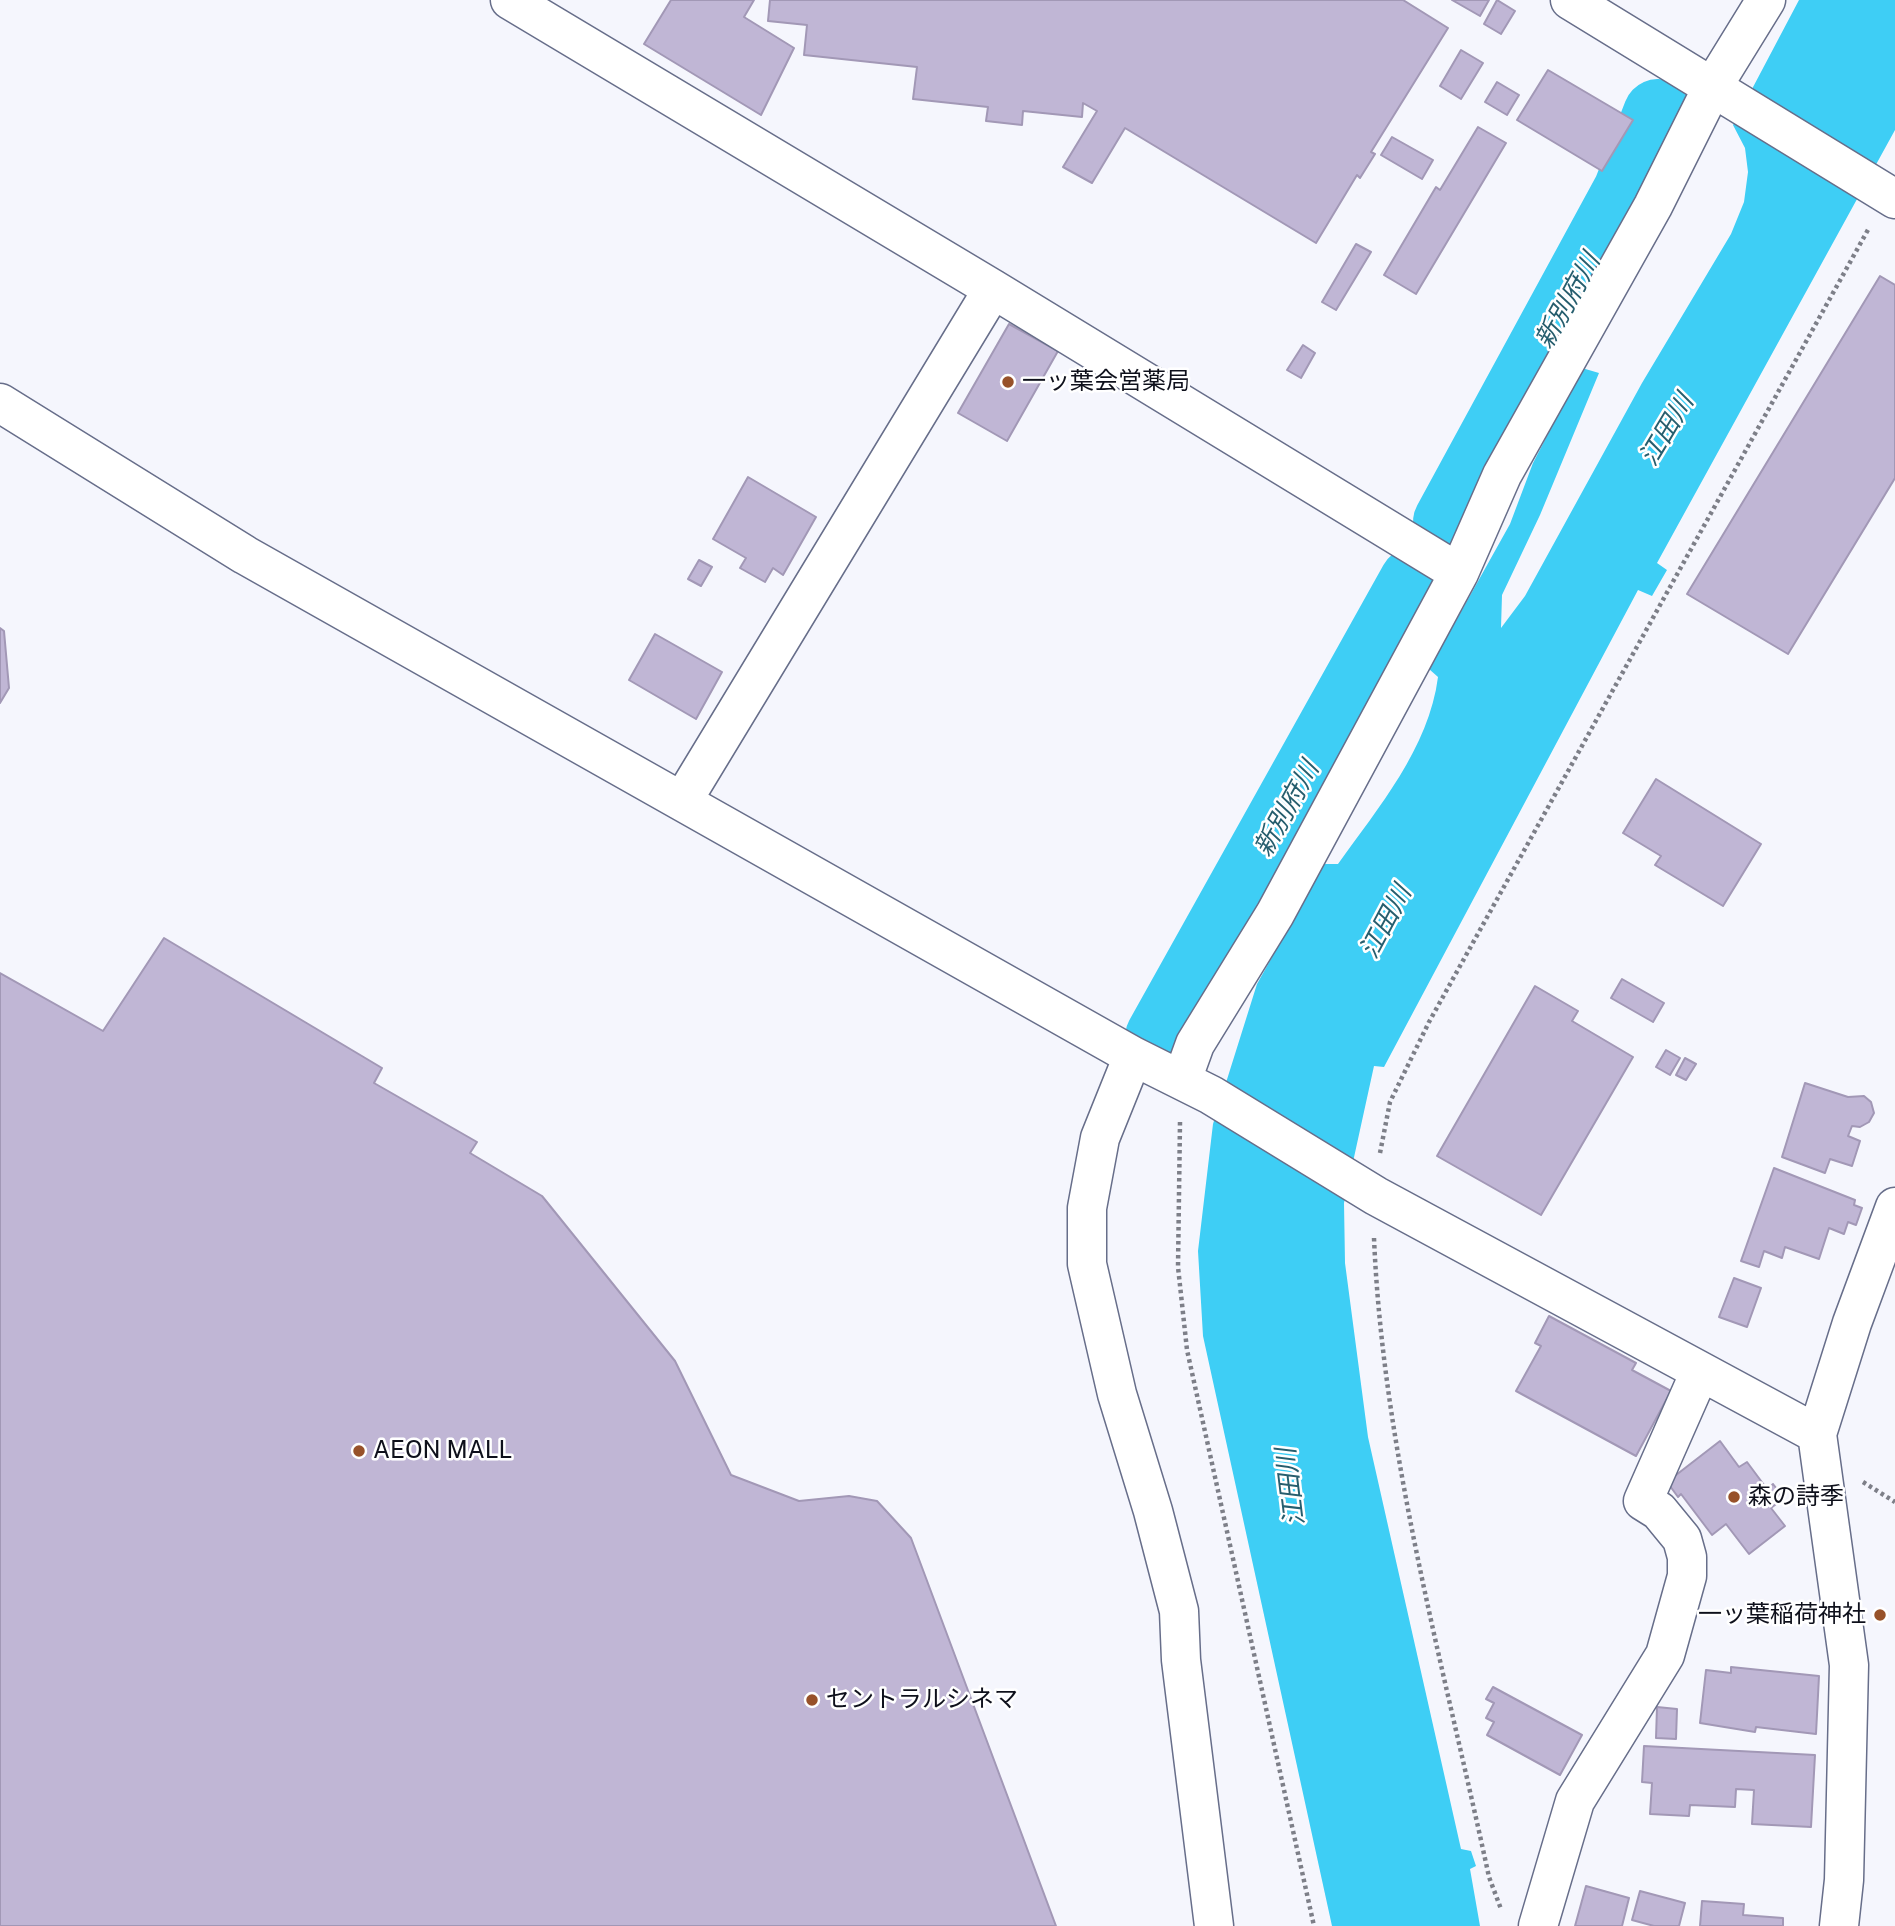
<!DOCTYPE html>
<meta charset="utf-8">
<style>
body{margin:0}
canvas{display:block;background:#f5f6fd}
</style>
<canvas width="1895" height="1926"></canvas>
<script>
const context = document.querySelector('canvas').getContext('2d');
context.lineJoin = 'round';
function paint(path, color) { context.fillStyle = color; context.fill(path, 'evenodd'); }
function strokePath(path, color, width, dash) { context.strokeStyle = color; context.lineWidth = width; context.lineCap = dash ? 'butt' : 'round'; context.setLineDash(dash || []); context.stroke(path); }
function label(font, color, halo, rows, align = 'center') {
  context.font = font + ' "Public Sans","Noto Sans JP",sans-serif'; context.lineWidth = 5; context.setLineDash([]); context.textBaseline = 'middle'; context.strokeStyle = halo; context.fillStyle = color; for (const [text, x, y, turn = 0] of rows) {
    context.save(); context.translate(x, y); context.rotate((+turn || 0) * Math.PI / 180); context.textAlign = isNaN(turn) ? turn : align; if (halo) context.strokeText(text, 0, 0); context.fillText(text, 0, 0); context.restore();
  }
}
const water = new Path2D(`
 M1799 0H1895V130L1657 563 1667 570 1652 596 1638 590 1384 1067 1374 1066 1344 1203 1345 1263 1368 1437 1461 1849 1471 1851 1476 1866 1470 1869 1480 1926H1332L1203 1336 1198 1251 1213 1124 1257 984 1324 864H1338C1378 808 1429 748 1438 677L1429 669 1510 524 1533 463 1582 368 1599 373 1540 515 1502 595 1501 628 1525 596 1642 383 1731 234 1744 202 1748 172 1745 148 1733 125Z`);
const river = new Path2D(`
 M1448 522 1628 191 1658 114
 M1160 1037 1414 582`);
const building = new Path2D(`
 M671 0H754L744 17 794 48 761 115 644 44Z
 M770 0H1403L1448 28 1371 152 1375 154 1360 178 1357 175 1316 243 1125 128 1092 183 1063 167 1097 111 1083 103 1082 117 1023 111 1022 125 986 121 988 107 913 99 917 67 804 55 807 25 768 21Z
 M1452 0H1489L1480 16Z
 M1497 0 1515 11 1501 34 1484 24Z
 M1461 50 1483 63 1461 99 1440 86Z
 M1548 70 1633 120 1602 171 1517 120Z
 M1497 82 1519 95 1507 115 1485 102Z
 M1478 127 1506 143 1416 294 1384 275 1436 187 1440 190Z
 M1392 137 1433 160 1422 179 1381 155Z
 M1356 244 1371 252 1336 310 1322 302Z
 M1880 276 1895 285V478L1788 654 1687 594Z
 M1009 324 1058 351 1007 441 958 413Z
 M1303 345 1315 353 1301 378 1287 370Z
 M748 477 816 517 783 575 773 568 765 582 740 568 746 558 713 539Z
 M699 560 712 567 701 586 688 579Z
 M0 628 4 631 9 688 0 703Z
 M655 634 722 672 696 719 629 680Z
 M1656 779 1761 844 1723 906 1655 865 1661 856 1623 833Z
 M164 938 382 1068 374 1083 477 1142 470 1153 542 1196 675 1361 731 1475 799 1501 849 1496 877 1501 911 1538 1056 1926H0V973L103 1031Z
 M1622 979 1664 1003 1653 1022 1611 998Z
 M1535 986 1578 1011 1572 1021 1633 1057 1541 1215 1437 1156Z
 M1666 1050 1680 1058 1670 1075 1656 1067Z
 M1685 1058 1696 1064 1686 1080 1676 1075Z
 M1805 1083 1848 1097 1864 1096 1871 1102 1874 1113 1869 1122 1860 1127 1852 1126 1848 1136 1860 1141 1852 1166 1830 1159 1825 1173 1782 1157Z
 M1774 1168 1855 1200 1854 1205 1862 1208 1856 1225 1848 1222 1844 1234 1829 1228 1819 1259 1785 1247 1782 1258 1764 1251 1759 1267 1741 1261Z
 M1734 1278 1761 1288 1747 1327 1719 1317Z
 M1549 1316 1636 1363 1632 1370 1671 1391 1636 1456 1516 1391 1541 1346 1535 1343Z
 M1720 1441 1739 1467 1747 1462 1767 1489 1773 1484 1784 1498 1771 1508 1785 1526 1749 1554 1726 1524 1712 1535 1681 1494 1678 1497 1667 1482Z
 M1731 1667 1819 1676 1816 1734 1756 1727 1755 1732 1700 1723 1706 1670 1731 1673Z
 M1493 1687 1582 1735 1560 1775 1487 1735 1494 1722 1486 1718 1494 1703 1486 1699Z
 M1657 1707 1677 1709 1676 1739 1656 1738Z
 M1644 1746 1815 1755 1811 1827 1752 1824 1754 1790 1736 1789 1735 1807 1690 1805 1689 1816 1650 1814 1652 1783 1642 1782Z
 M1586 1886 1629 1898 1622 1926H1575Z
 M1640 1891 1685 1903 1679 1926H1654L1632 1920Z
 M1702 1901 1744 1904 1743 1915 1783 1918V1926H1700Z`);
const path = new Path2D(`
 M1180 1122 1178 1267 1187 1350 1314 1926
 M1380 1153 1390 1102 1429 1022 1869 228
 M1374 1238C1383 1453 1444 1667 1489 1877L1501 1909
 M1863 1482 1895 1502`);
const minor = new Path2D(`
 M510 0 993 289 1459 573
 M1570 0 1895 199
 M0 403 245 555 1133 1056 1211 1095 1376 1196 1817 1434
 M683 800 993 289
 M1133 1056 1100 1138 1087 1208V1264L1117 1394 1153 1511 1179 1611 1181 1660 1214 1926
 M1182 1080 1195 1044 1275 914 1459 573 1502 475 1653 206 1713 86 1766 0
 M1538 1926 1575 1801 1665 1655 1687 1576V1557L1682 1539 1659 1511 1643 1501 1700 1372
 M1839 1926 1844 1880 1849 1665 1817 1434 1852 1323 1895 1207`);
const markers = [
 [1008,382,7,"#975129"],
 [359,1451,7,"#975129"],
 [1734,1497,7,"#975129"],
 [1880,1615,7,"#975129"],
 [812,1700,7,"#975129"]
];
const poiNames = [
 ["一ッ葉会営薬局",1022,382],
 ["AEON MALL",373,1451],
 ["森の詩季",1748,1497],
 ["一ッ葉稲荷神社",1866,1615,"right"],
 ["セントラルシネマ",826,1700]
];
const waterNames = [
 ["新別府川",1568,301,-61],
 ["江田川",1667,430,-59],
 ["新別府川",1287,809,-61],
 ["江田川",1386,922,-62],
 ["江田川",1291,1487,-97]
];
paint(water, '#3ecef5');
strokePath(river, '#3ecef5', 70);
paint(building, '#c0b6d5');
strokePath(building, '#a298b6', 2);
strokePath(minor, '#676e8a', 41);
strokePath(path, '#7d7f88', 4.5, [3.5, 3.5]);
strokePath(minor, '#fff', 38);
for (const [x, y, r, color] of markers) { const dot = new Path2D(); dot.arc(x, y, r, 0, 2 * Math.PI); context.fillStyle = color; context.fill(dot); strokePath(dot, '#fff', 2.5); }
label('24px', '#0e101b', '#fff', poiNames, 'left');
label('italic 26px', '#265e6e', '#fff', waterNames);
</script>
